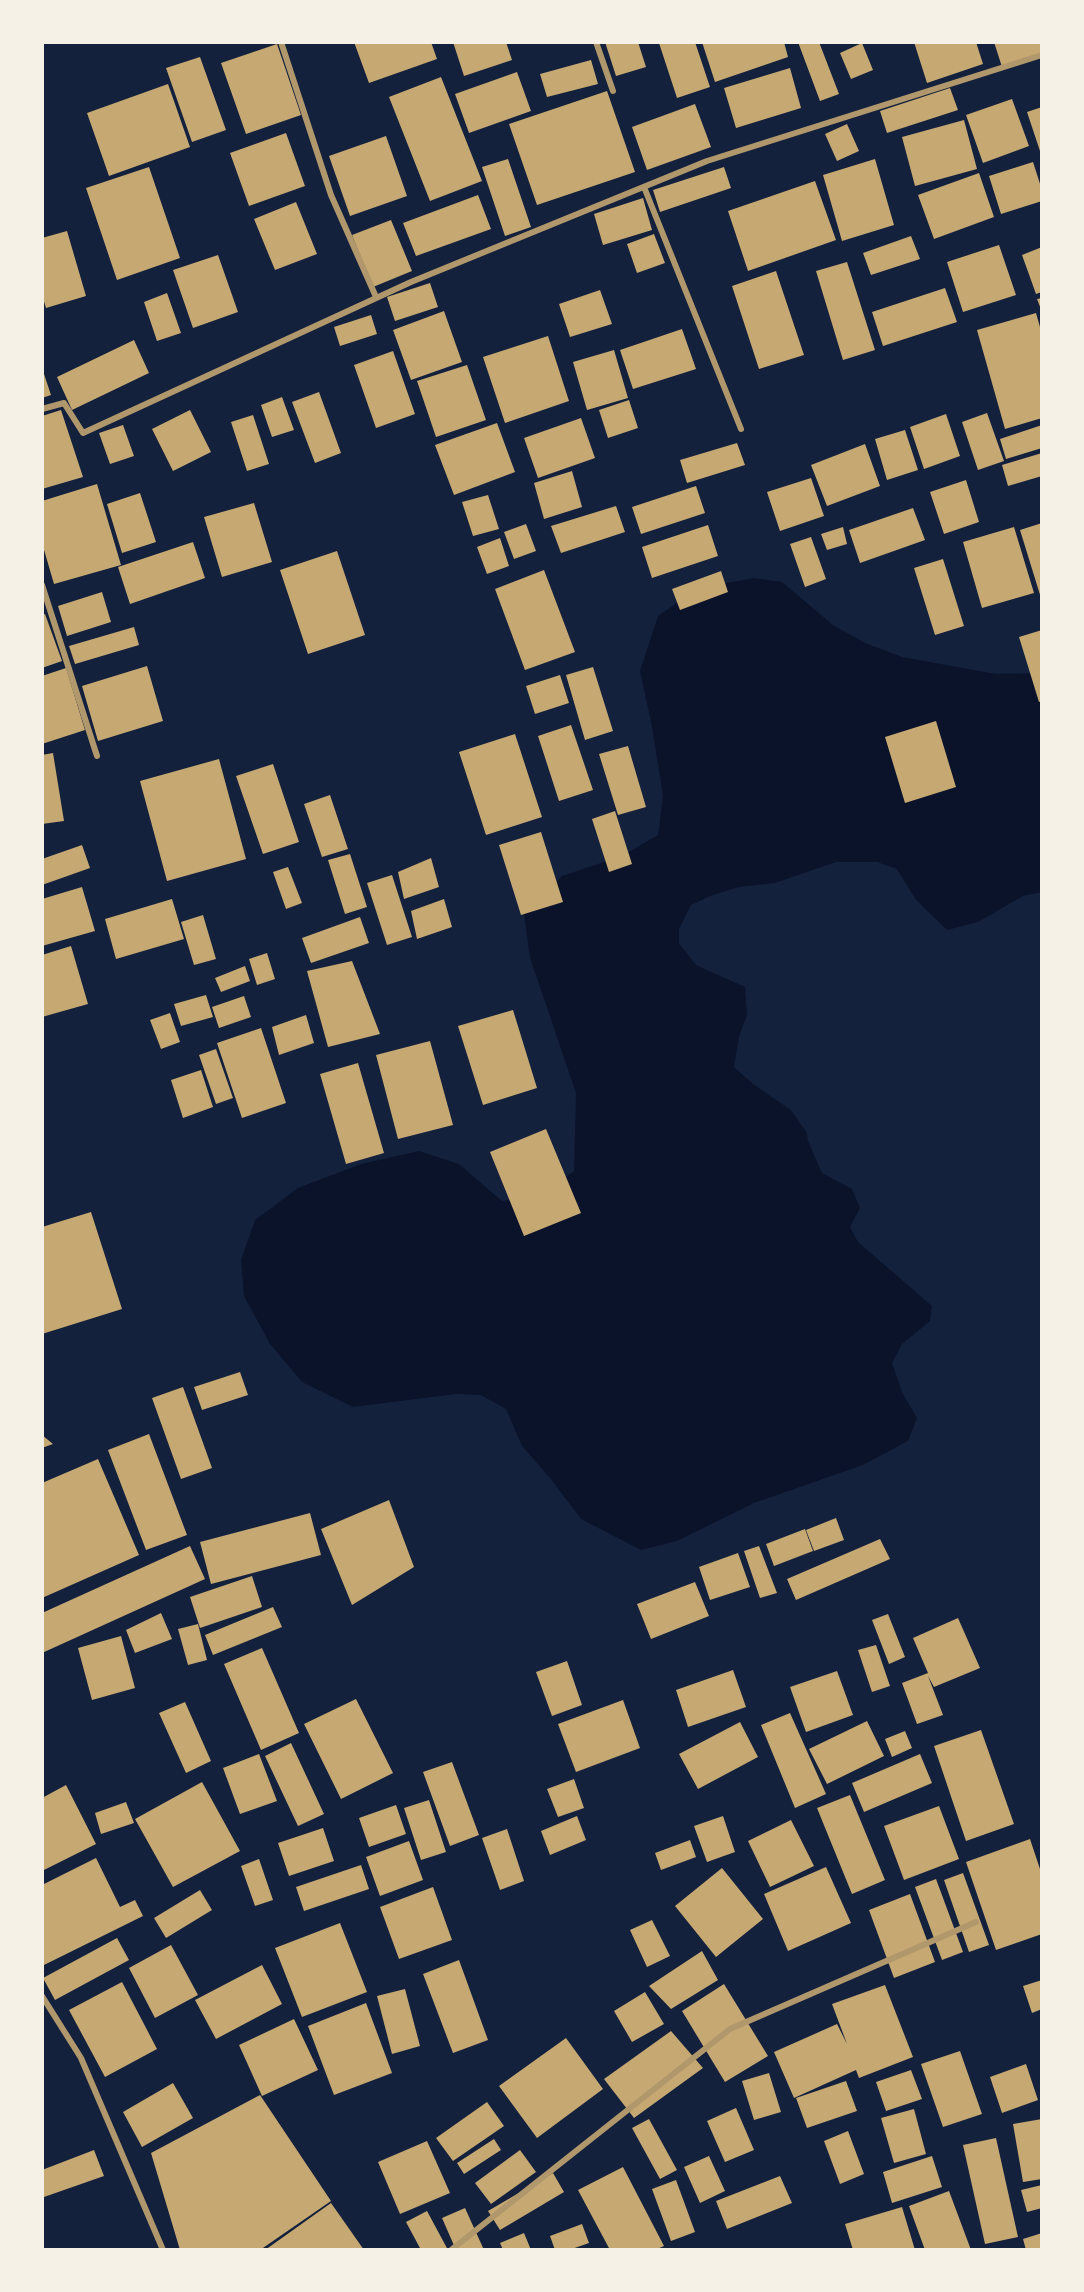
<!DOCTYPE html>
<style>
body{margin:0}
#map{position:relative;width:1084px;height:2292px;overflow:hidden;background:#14213d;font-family:Lora,serif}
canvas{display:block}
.frame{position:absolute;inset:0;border:44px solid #f6f1e7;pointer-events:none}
</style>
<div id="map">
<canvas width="1084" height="2292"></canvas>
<div class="frame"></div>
</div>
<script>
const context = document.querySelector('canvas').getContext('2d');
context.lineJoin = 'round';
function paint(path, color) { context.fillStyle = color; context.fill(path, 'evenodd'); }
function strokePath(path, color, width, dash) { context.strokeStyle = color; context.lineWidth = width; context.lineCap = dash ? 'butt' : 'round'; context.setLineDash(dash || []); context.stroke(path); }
const water = new Path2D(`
 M754 578 782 582 833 625 865 643 902 657 996 674 1042 673V892L1023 896 978 922 947 930 916 900 897 869 877 862H836L775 883 739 887 710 896 691 905 679 929V943L696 965 745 987 747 1015 739 1037 734 1067 753 1084 791 1110 807 1133 808 1141 822 1173 852 1189 860 1208 850 1227 858 1242 932 1306 930 1321 902 1344 892 1363 903 1394 917 1418 908 1441 863 1465 754 1503 677 1541 641 1550 581 1519 550 1478 522 1446 506 1409 481 1395 456 1394 353 1407 302 1382 270 1344 244 1296 241 1260 255 1220 298 1188 361 1164 419 1151 459 1164 502 1201 539 1197 574 1171 576 1093 530 958 524 914 562 876 622 856 658 835 663 796 652 727 640 671 658 616 698 588Z`);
const building = new Path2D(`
 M354 42H431L437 59 369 83Z
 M453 42H506L512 60 464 76Z
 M605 42H638L646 67 616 76Z
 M695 42 710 87 677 98 659 43Z
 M702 42H784L788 57 715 82Z
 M798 42H819L839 94 820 101Z
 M914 42H976L983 64 927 83Z
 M994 42H1042V55L1002 67Z
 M862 43 873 70 851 79 840 53Z
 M277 44 301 115 246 134 221 63Z
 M200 57 226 130 192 142 166 68Z
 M591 60 598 84 547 97 540 74Z
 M790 68 801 108 736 128 724 88Z
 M517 72 531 111 469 133 455 94Z
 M441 77 482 181 430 201 389 97Z
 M168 84 190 147 109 176 87 113Z
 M950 88 958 110 887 133 880 111Z
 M607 91 635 172 537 205 509 124Z
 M1012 99 1029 146 983 163 966 115Z
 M695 104 711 147 647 170 632 127Z
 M1042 107V157L1027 112Z
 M964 120 977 169 915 186 902 137Z
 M847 124 859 151 837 161 825 134Z
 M286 133 305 186 249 206 230 153Z
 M386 136 407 196 350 216 329 156Z
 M508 159 531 227 505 236 482 167Z
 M875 159 894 225 842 241 823 175Z
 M1033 162 1042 190V201L1001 214 989 176Z
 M149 167 180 258 117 280 86 188Z
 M724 167 731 188 660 212 653 190Z
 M979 173 994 217 934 239 918 195Z
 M815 181 836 240 748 271 728 211Z
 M478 195 491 229 416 256 403 223Z
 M643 198 652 230 603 245 594 214Z
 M296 202 317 254 275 270 254 219Z
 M391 220 412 271 373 287 352 235Z
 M67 231 86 296 46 308 42 295V238Z
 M654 234 665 263 637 273 627 244Z
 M911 236 920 259 871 275 863 253Z
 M999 245 1016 295 963 312 947 262Z
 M1042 247V292L1036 294 1022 255Z
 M218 255 238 312 193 328 173 270Z
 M847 262 875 350 843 360 816 271Z
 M776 271 804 355 759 369 732 286Z
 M430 283 438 307 395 321 387 297Z
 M945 288 957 322 883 346 872 312Z
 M600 290 612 324 570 337 559 304Z
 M167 293 181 333 157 341 144 302Z
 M1042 298V312L1037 299Z
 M444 311 462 362 411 380 393 330Z
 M1036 313 1042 334V418L1005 429 977 330Z
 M371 315 377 334 340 346 334 327Z
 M682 329 696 369 633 389 620 350Z
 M548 336 569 401 505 423 483 357Z
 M134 340 149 373 72 410 57 377Z
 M614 350 628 398 587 410 573 362Z
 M393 351 415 414 376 428 354 365Z
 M467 365 486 420 436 437 417 381Z
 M42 368 51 395 42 398Z
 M319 392 341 453 315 463 292 402Z
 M282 397 294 430 272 437 261 405Z
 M629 400 638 428 608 438 599 410Z
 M61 410 83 477 42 489V416Z
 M190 410 211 452 173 471 152 429Z
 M987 413 1004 461 978 470 962 422Z
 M946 414 960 456 924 469 910 427Z
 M253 415 269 464 247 471 231 422Z
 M581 418 595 458 538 478 524 438Z
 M497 423 515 472 454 495 435 445Z
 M123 425 134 456 110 464 99 433Z
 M1042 425V448L1006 459 1000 439Z
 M905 430 918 470 887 480 875 439Z
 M737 443 745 465 687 483 680 460Z
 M865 444 880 486 827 506 811 465Z
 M1042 453V476L1008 486 1002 465Z
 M572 471 582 507 544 519 534 483Z
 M811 478 824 516 780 531 767 492Z
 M966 480 979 522 944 534 930 492Z
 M97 484 121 565 54 584 42 543V501Z
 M696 486 705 513 641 534 632 507Z
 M140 493 156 542 122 553 107 504Z
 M488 495 499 529 473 536 462 502Z
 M254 503 272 562 222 577 204 517Z
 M616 506 625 532 561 553 551 526Z
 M913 508 925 540 860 563 849 530Z
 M1042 523V598H1041L1020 530Z
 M526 524 536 551 514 559 504 532Z
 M708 525 718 556 652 578 642 547Z
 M843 527 847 544 827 550 821 534Z
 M1014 527 1034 593 982 608 963 542Z
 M811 537 826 579 805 587 790 544Z
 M500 538 509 566 487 574 477 547Z
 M193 542 205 578 130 604 118 567Z
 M337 551 365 635 308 654 280 570Z
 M943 559 964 626 935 635 914 568Z
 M544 570 575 652 525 670 495 589Z
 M721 571 728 592 680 610 672 589Z
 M102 592 111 622 67 636 58 606Z
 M45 614 62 661 42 668V615Z
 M134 627 139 645 75 664 69 646Z
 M1042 630V701L1039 702 1019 637Z
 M147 666 163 721 98 741 82 686Z
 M593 667 613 731 585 740 566 675Z
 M66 668 85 730 42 744V676Z
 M560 675 569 703 535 714 526 686Z
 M936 721 956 787 905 803 885 737Z
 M571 725 593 790 559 801 538 736Z
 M515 734 542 817 486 835 459 752Z
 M628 746 646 807 618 815 599 754Z
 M53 753 64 821 42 824V755Z
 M219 759 246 859 167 881 140 781Z
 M273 764 299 842 263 854 236 776Z
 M330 795 348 849 322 857 304 804Z
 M615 811 632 864 609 872 592 819Z
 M541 832 563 902 521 915 499 845Z
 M82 845 90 868 42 885V859Z
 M350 854 367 907 345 914 328 860Z
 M431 858 439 887 404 899 398 872Z
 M288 867 302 903 286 909 273 872Z
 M392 875 412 937 387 945 367 883Z
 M82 887 95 931 42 946V899Z
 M172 899 184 939 116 959 105 919Z
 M444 899 452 927 417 939 411 911Z
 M203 915 216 959 194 965 181 922Z
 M360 917 369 943 311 963 302 938Z
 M71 946 88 1004 42 1017V955Z
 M267 953 275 979 257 985 249 959Z
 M352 961 380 1034 328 1047 307 971Z
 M245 966 250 981 221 992 215 978Z
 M206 995 213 1017 181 1026 174 1004Z
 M244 996 251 1017 219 1028 212 1007Z
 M513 1010 537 1088 483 1105 458 1026Z
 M170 1013 180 1042 161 1049 150 1020Z
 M306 1015 314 1043 279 1055 272 1027Z
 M261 1028 286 1103 242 1118 217 1043Z
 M430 1041 453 1125 398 1139 376 1055Z
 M216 1049 233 1098 216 1104 199 1055Z
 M358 1063 384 1153 346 1164 320 1074Z
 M201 1070 213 1107 183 1118 171 1080Z
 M546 1129 581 1213 524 1236 490 1152Z
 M91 1212 122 1309 42 1334V1227Z
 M240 1372 248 1395 202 1410 194 1387Z
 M183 1387 212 1468 181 1479 152 1398Z
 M149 1434 187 1535 146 1550 108 1450Z
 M42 1435 53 1444 42 1448Z
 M98 1459 139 1555 42 1598V1483Z
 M389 1500 414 1567 352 1605 321 1529Z
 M310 1513 321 1555 211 1584 200 1542Z
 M836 1518 844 1540 814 1551 806 1530Z
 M805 1529 813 1551 774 1566 766 1544Z
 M880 1539 890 1559 796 1600 787 1579Z
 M190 1546 205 1579 42 1653V1613Z
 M759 1546 777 1593 760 1598 744 1551Z
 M738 1553 750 1587 710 1600 699 1567Z
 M252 1576 262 1607 200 1628 190 1597Z
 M695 1582 709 1616 651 1639 637 1604Z
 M273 1607 282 1627 213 1655 205 1635Z
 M161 1613 172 1639 135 1653 126 1630Z
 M888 1614 905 1657 889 1664 872 1620Z
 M958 1618 980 1668 934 1687 928 1676 943 1715 917 1724 902 1683 928 1673 913 1638Z
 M198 1624 207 1660 188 1665 178 1629Z
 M121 1636 135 1688 92 1700 78 1648Z
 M876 1645 890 1686 872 1692 858 1650Z
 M262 1648 299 1733 261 1750 224 1664Z
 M567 1661 582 1705 552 1716 536 1672Z
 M733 1670 746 1707 688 1727 676 1690Z
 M837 1671 853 1715 806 1732 790 1687Z
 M356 1699 393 1773 341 1799 304 1724Z
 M623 1700 640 1748 576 1772 558 1724Z
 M185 1702 211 1761 186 1773 159 1713Z
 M790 1713 826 1794 795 1808 761 1725Z
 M867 1721 884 1756 827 1784 809 1749Z
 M740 1722 758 1757 698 1789 679 1754Z
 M981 1730 1014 1824 966 1841 934 1746Z
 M905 1731 912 1748 892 1757 885 1739Z
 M291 1743 324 1814 298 1826 265 1756Z
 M259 1754 277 1801 240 1814 223 1768Z
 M920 1754 932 1783 864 1812 852 1783Z
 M452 1762 479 1835 450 1846 423 1772Z
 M574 1779 584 1808 558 1817 547 1789Z
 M202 1782 240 1851 173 1887 135 1819Z
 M66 1785 96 1844 42 1871V1798Z
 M850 1795 885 1880 852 1894 817 1808Z
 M429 1800 446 1852 421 1860 404 1808Z
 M126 1802 134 1823 101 1834 95 1813Z
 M396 1805 406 1834 369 1847 359 1818Z
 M939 1806 959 1859 904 1880 884 1826Z
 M577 1816 586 1840 550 1855 541 1831Z
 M723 1816 735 1852 707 1862 694 1826Z
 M791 1820 814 1866 770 1887 748 1841Z
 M323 1828 334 1861 289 1876 278 1843Z
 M507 1829 524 1881 500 1890 482 1838Z
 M1030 1839 1042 1875V1934L996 1950 966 1862Z
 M690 1840 696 1857 661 1870 655 1853Z
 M409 1841 423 1880 380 1896 366 1857Z
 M96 1858 120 1907 135 1900 143 1916 42 1966V1885Z
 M259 1859 273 1900 255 1906 241 1866Z
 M361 1865 369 1889 304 1911 296 1887Z
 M826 1867 851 1923 788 1951 764 1894Z
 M722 1868 763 1919 716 1957 675 1906Z
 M963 1873 989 1945 969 1952 944 1880Z
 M936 1879 963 1952 942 1960 915 1887Z
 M433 1887 452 1940 399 1959 380 1907Z
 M200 1890 212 1910 166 1938 154 1918Z
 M910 1894 935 1962 894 1978 869 1910Z
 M652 1920 670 1956 647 1967 630 1930Z
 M340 1923 367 1992 302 2017 275 1948Z
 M117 1938 129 1960 55 2000 43 1978Z
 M171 1945 198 1995 155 2018 129 1968Z
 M702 1951 718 1980 671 2009 649 1986Z
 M459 1960 488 2040 453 2053 423 1974Z
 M262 1965 282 2004 216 2039 195 2000Z
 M1042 1980V2009L1032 2013 1023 1986Z
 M122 1982 157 2049 105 2077 69 2010Z
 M724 1984 768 2056 725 2082 682 2011Z
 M885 1985 913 2057 859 2078 856 2070 794 2098 774 2052 837 2024 847 2044 832 2004Z
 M405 1989 420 2046 392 2054 377 1996Z
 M645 1992 664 2024 632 2042 614 2011Z
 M366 2003 392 2073 334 2095 308 2026Z
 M294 2019 318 2070 262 2096 239 2045Z
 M671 2031 703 2068 634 2118 604 2079Z
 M566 2038 603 2089 537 2138 499 2086Z
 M960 2051 982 2114 943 2127 921 2064Z
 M1026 2064 1038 2100 1002 2113 990 2077Z
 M911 2070 922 2099 886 2111 876 2082Z
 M769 2073 781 2112 754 2120 742 2081Z
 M846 2081 857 2111 807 2128 796 2098Z
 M173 2083 193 2118 142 2147 123 2112Z
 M260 2095 331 2201 260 2250H180L151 2153Z
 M487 2102 504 2126 453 2161 436 2138Z
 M736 2108 754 2150 725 2162 707 2121Z
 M914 2109 926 2154 894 2163 881 2118Z
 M649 2119 677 2170 660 2179 632 2128Z
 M1042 2119V2179L1023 2182 1013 2124Z
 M848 2131 864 2174 840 2184 824 2141Z
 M996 2138 1018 2237 985 2244 963 2145Z
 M494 2139 501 2150 464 2174 457 2163Z
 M427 2141 450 2193 400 2214 378 2162Z
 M94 2150 104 2176 44 2197 42 2191V2170Z
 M520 2150 536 2172 491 2204 475 2183Z
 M709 2156 725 2191 700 2203 684 2167Z
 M932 2156 942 2187 892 2203 883 2172Z
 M623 2167 664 2246 655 2250H610L578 2190Z
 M553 2173 564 2192 500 2230 488 2211Z
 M780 2176 792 2203 727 2229 716 2201Z
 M676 2180 695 2232 671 2241 652 2189Z
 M1042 2185V2208L1027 2212 1021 2190Z
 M949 2191 971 2250H925L909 2206Z
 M331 2203 364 2250H265Z
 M902 2207 915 2250H853L845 2224Z
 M465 2208 484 2250H456L442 2218Z
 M427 2211 448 2250H421L406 2222Z
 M582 2224 589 2243 569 2250H555L550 2236Z
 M524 2233 531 2250H503L500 2243Z
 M1042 2233V2250H1026L1023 2239Z`);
const minor = new Path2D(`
 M281 42 331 195 376 297
 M596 42 613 91
 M644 187 741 429
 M42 409 64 403 83 433 411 282 707 161 1042 55
 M42 585 97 756
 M42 1996 81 2058 163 2250
 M451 2250 730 2029 976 1922`);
paint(water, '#0b132b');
paint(building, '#c6a872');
strokePath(minor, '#b1986c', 6);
</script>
